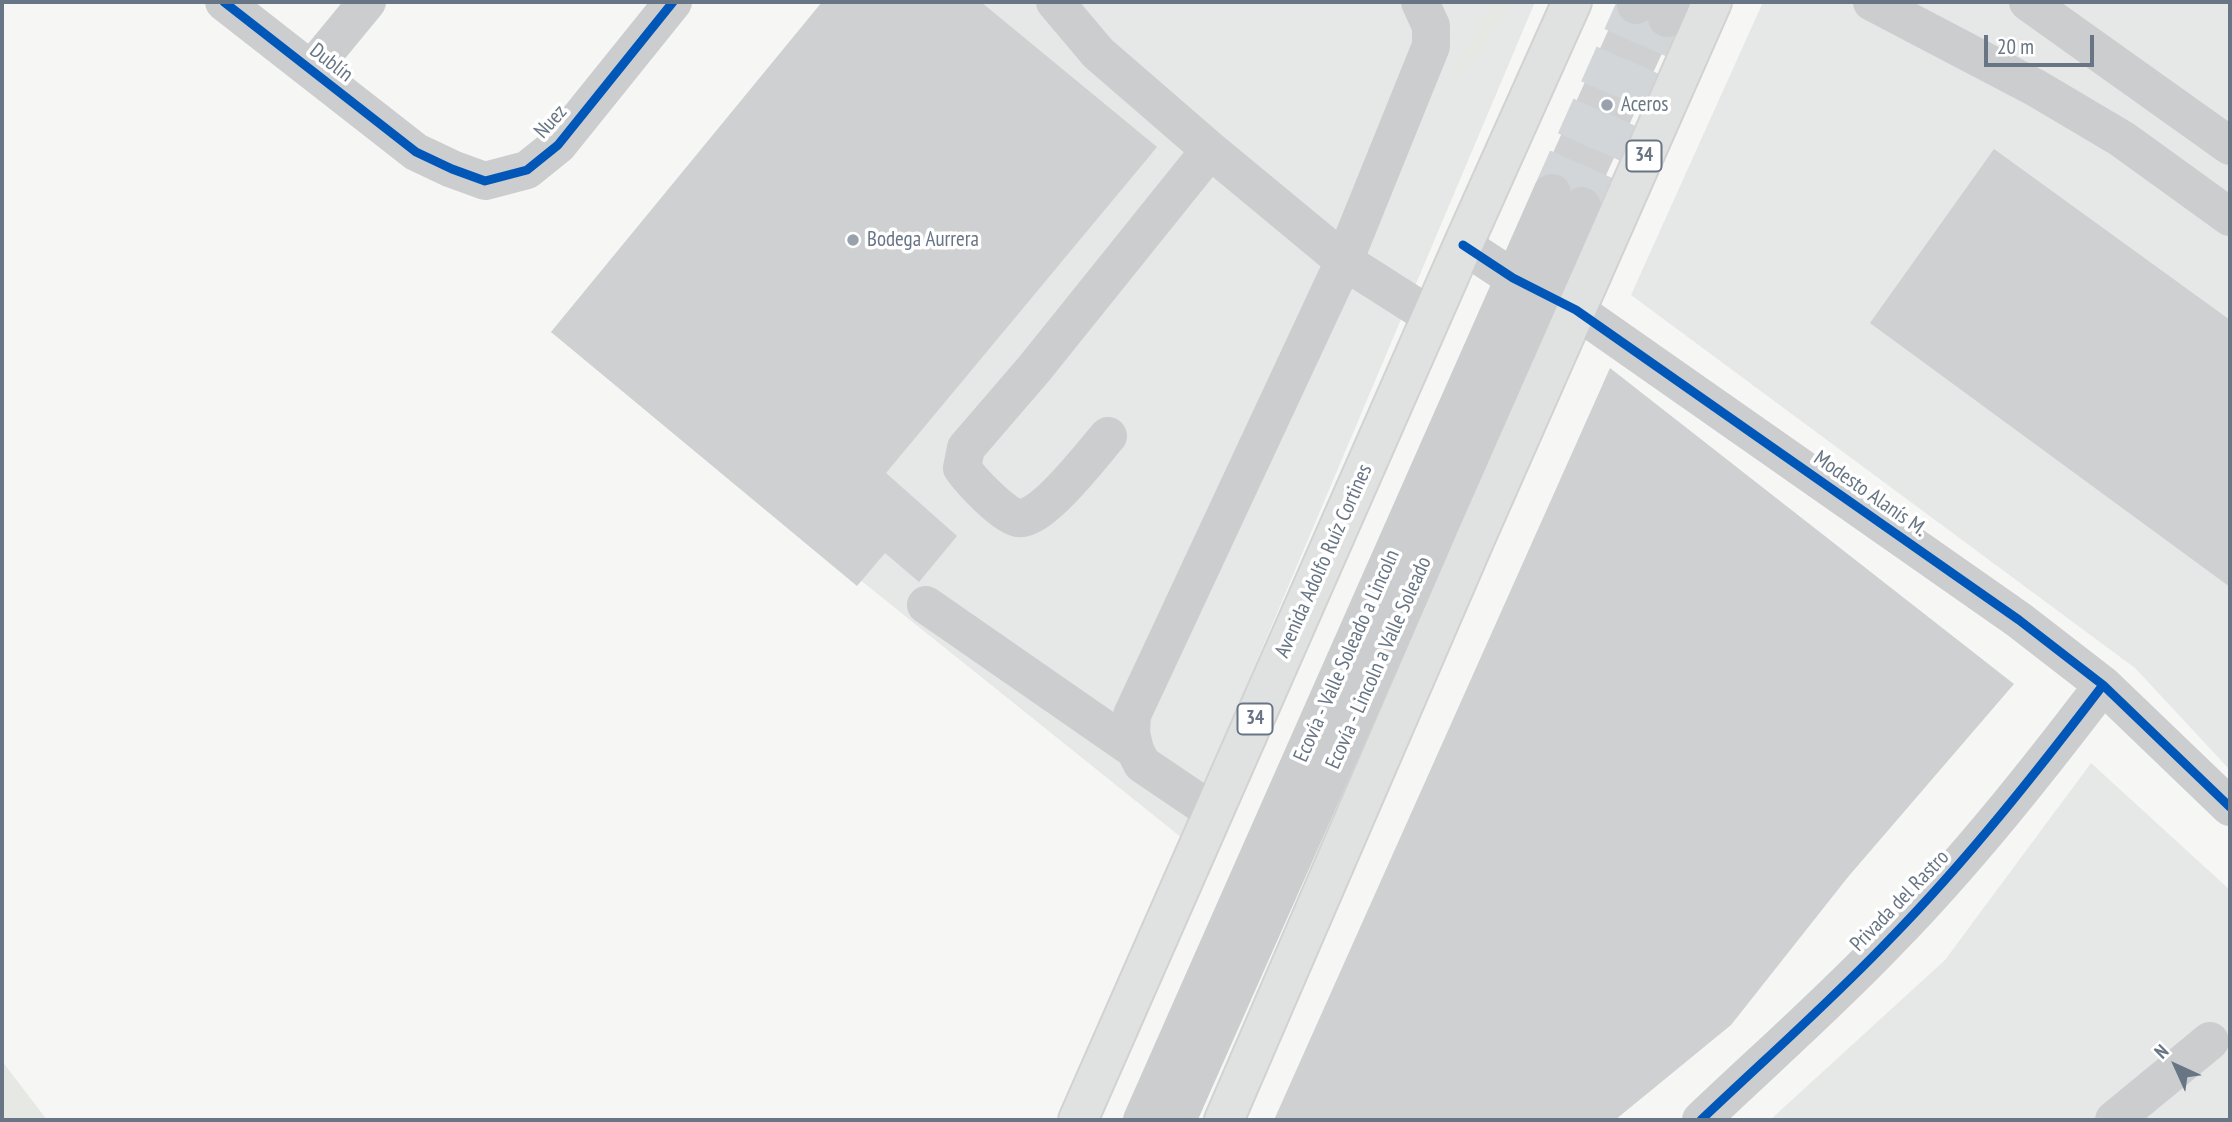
<!DOCTYPE html>
<meta charset="utf-8">
<style>
body{margin:0}
#map{position:relative;width:2232px;height:1122px;overflow:hidden;background:#f6f6f5;font-family:"PT Sans Narrow",sans-serif}
canvas{display:block}
.frame{position:absolute;inset:0;border:4px solid #677584;pointer-events:none}
.north{position:absolute;left:2141px;top:1031px;width:70px;height:70px;-webkit-text-stroke:5px #fff;paint-order:stroke;rotate:315deg;font-size:19px;font-weight:700;line-height:28px;text-align:center;color:#677584}
.north::after{content:'';display:block;margin:auto;width:24px;height:32px;background:#677584;clip-path:polygon(50% 0,100% 100%,50% 72%,0 100%)}
.scale{position:absolute;left:1984px;top:35px;width:110px;height:32px;box-sizing:border-box;border:4px solid #677584;border-top:0;padding-left:9px;font-size:21px;line-height:24px;white-space:nowrap;color:#677584;-webkit-text-stroke:5px #fff;paint-order:stroke}
</style>
<div id="map">
<canvas width="2232" height="1122"></canvas>
<div class="frame"></div>
<div class="north">N</div>
<div class="scale">20 m</div>
</div>
<script>
const context = document.querySelector('canvas').getContext('2d');
context.lineJoin = 'round';
function paint(path, color) { context.fillStyle = color; context.fill(path, 'evenodd'); }
function strokePath(path, color, width, dash) { context.strokeStyle = color; context.lineWidth = width; context.lineCap = dash ? 'butt' : 'round'; context.setLineDash(dash || []); context.stroke(path); }
function label(font, color, halo, rows, align = 'center') {
  context.font = font + ' "PT Sans Narrow",sans-serif'; context.lineWidth = 7; context.setLineDash([]); context.textBaseline = 'middle'; context.strokeStyle = halo; context.fillStyle = color; for (const [text, x, y, turn = 0] of rows) {
    context.save(); context.translate(x, y); context.rotate((+turn || 0) * Math.PI / 180); context.textAlign = isNaN(turn) ? turn : align; if (halo) context.strokeText(text, 0, 0); context.fillText(text, 0, 0); context.restore();
  }
}
const built = new Path2D(`
 M822 2H1535L1182 838 551 332Z
 M1763 2H2230V770L2135 668 1631 295Z
 M2091 763 2230 890V1120H1770L1945 960Z`);
const green = new Path2D(`
 M1490 2H1511C1497 32 1474 61 1447 80L1472 40Z
 M2 1061 47 1120H2Z`);
const building = new Path2D(`
 M822 2H981L1157 147 886 473 957 536 919 582 885 553 857 586 551 332Z
 M1621 2 1676 23 1590 210 1538 186Z
 M1994 149 2230 320V587L1870 323Z
 M1610 368 2014 684 1848 877 1731 1025 1615 1120H1274Z`);
const minorTunnel = new Path2D(`
 M1552 193 1636 5
 M1582 206 1667 18`);
const minor = new Path2D(`
 M224 2 416 152 452 169 485 181 527 170 558 145 673 2
 M1055 2 1098 53 1210 150 1344 261 1432 317
 M1872 2 2036 88 2122 139 2230 217
 M2028 2 2230 146
 M1636 5 1638 2
 M1667 18 1674 2
 M311 70 367 2
 M1463 245 1513 278 1576 310 2019 620 2103 685 2230 807
 M1108 436C1092 454 1041 522 1018 518 1003 515 971 481 962 468L966 448 1034 369 1210 150
 M926 605 1135 750
 M1213 812 1142 764 1135 750 1131 733 1132 715 1344 261 1431 46V26L1420 2
 M1142 1120 1552 193
 M1177 1120 1582 206
 M1701 1120C1764 1060 1830 1002 1890 939 1967 860 2036 773 2103 685
 M2114 1120 2210 1041`);
const major = new Path2D(`
 M1078 1120 1463 245 1572 2
 M1224 1120 1476 537 1712 2`);
const cycleway = new Path2D(`
 M224 2 416 152 452 169 485 181 527 170 558 145 673 2
 M1463 245 1513 278 1576 310 2019 620 2103 685 2230 807
 M1701 1120C1764 1060 1830 1002 1890 939 1967 860 2036 773 2103 685`);
const markers = [
 [1607,105,7,"#99a2ac"],
 [853,240,7,"#99a2ac"]
];
const shields = [
 [1644,156,35],
 [1255,719,35]
];
const shieldNames = [
 ["34",1644,156],
 ["34",1255,719]
];
const streetNames = [
 ["Dublín",331,63,38],
 ["Nuez",551,122,-48],
 ["Modesto Alanís M.",1870,494,35],
 ["Avenida Adolfo Ruíz Cortines",1324,561,-66],
 ["Ecovía - Valle Soleado a Lincoln",1347,656,-66],
 ["Ecovía - Lincoln a Valle Soleado",1379,663,-66],
 ["Privada del Rastro",1900,901,-46]
];
const poiNames = [
 ["Aceros",1621,105],
 ["Bodega Aurrera",867,240]
];
paint(built, '#e6e7e7');
paint(green, '#e6e9e3');
paint(building, '#cfd0d1');
strokePath(minorTunnel, '#d2d6d9', 38, [38, 19]);
strokePath(major, '#d2d2d3', 42);
strokePath(minor, '#cccdce', 38);
strokePath(major, '#e0e1e1', 38);
strokePath(cycleway, '#0057b8', 9);
for (const [x, y, r, color] of markers) { const dot = new Path2D(); dot.arc(x, y, r, 0, 2 * Math.PI); context.fillStyle = color; context.fill(dot); strokePath(dot, '#fff', 2.5); }
for (const [x, y, w] of shields) { const box = new Path2D(); box.roundRect(x - w / 2, y - 15.5, w, 31, 5); context.fillStyle = '#fff'; context.fill(box); strokePath(box, '#677584', 2); }
label('bold 19px', '#677584', null, shieldNames);
label('21px', '#677584', '#fff', streetNames);
label('21px', '#677584', '#fff', poiNames, 'left');
</script>
